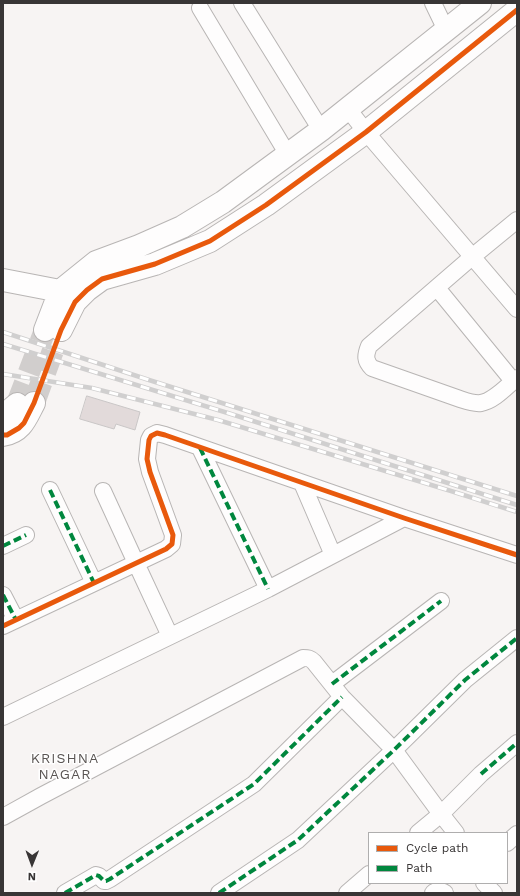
<!DOCTYPE html>
<style>
body{margin:0}
#map{position:relative;width:520px;height:896px;overflow:hidden;background:#f7f4f3;font-family:"Work Sans",sans-serif}
canvas{display:block}
.frame{position:absolute;inset:0;border:4px solid #383535;pointer-events:none}
.legend{position:absolute;left:368px;top:832px;width:140px;height:52px;box-sizing:border-box;background:#fff;border:1px solid #afaeae;margin:0;padding:5px 7px;list-style:none;font-size:12px;color:#383535}
.legend li{display:flex;align-items:center;gap:8px;height:20px}
.legend b{width:20px;border:1px solid #afaeae}
.north{position:absolute;left:12px;top:844px;width:40px;height:40px;-webkit-text-stroke:3px #fff;paint-order:stroke;rotate:181deg;font-size:11px;font-weight:700;line-height:16px;text-align:center;color:#383535}
.north::after{content:'';display:block;margin:auto;width:14px;height:18px;background:#383535;clip-path:polygon(50% 0,100% 100%,50% 72%,0 100%)}
</style>
<div id="map">
<canvas width="520" height="896"></canvas>
<div class="frame"></div>
<ul class="legend">
<li><b style="height:5px;background:#e8590c"></b>Cycle path</li>
<li><b style="height:5px;background:#00873e"></b>Path</li>
</ul>
<div class="north">N</div>
</div>
<script>
const context = document.querySelector('canvas').getContext('2d');
context.lineJoin = 'round';
function paint(path, color) { context.fillStyle = color; context.fill(path, 'evenodd'); }
function strokePath(path, color, width, dash) { context.strokeStyle = color; context.lineWidth = width; context.lineCap = dash ? 'butt' : 'round'; context.setLineDash(dash || []); context.stroke(path); }
function label(font, color, halo, rows, align = 'center') {
  context.font = font + ' "Work Sans",sans-serif'; context.lineWidth = 3; context.setLineDash([]); context.textBaseline = 'middle'; context.strokeStyle = halo; context.fillStyle = color; for (const [text, x, y, turn = 0] of rows) {
    context.save(); context.translate(x, y); context.rotate((+turn || 0) * Math.PI / 180); context.textAlign = isNaN(turn) ? turn : align; if (halo) context.strokeText(text, 0, 0); context.fillText(text, 0, 0); context.restore();
  }
}
const building = new Path2D(`
 M87 396 140 412 135 430 116 424 114 429 80 419Z`);
const secondaryTunnel = new Path2D(`
 M34 403 55 345
 M17 404 45 330`);
const street = new Path2D(`
 M242 3 321 130
 M433 3 446 30
 M200 8 288 155
 M348 109 366 132 517 309
 M517 220 472 257 369 346C365 356 365 361 372 368L460 399C466 401 474 404 481 403 494 401 507 386 517 378
 M437 288 513 381
 M200 448 268 589
 M302 483 333 555
 M50 490 94 583
 M103 491 136 563 170 636
 M3 546 26 535
 M3 595 16 620
 M3 626 166 549 172 544 173 535 150 472 147 459 149 440 151 436 157 433 165 435 404 518 517 555
 M332 684 441 601
 M3 717 268 589 404 518
 M3 817 41 796 303 658C308 658 310 658 314 662L342 697 394 750 441 814 456 833
 M418 833 441 814 481 774 517 743
 M507 843 517 834
 M484 883 494 893
 M65 893 96 875 99 876 104 881H106L110 879 254 784 342 697
 M219 893 298 840 394 750 465 680 517 638
 M347 893 369 874
 M433 893C436 890 441 890 445 893`);
const secondary = new Path2D(`
 M3 280 60 291
 M45 330 60 291 96 262 139 246 182 227 223 202 321 130 480 3
 M61 330 75 302 87 290 102 279 155 264 210 241 266 205 366 132 517 10
 M3 416 17 404
 M3 435C22 432 26 418 34 403`);
const rail = new Path2D(`
 M3 332 149 380 517 496
 M3 344 231 414 517 505
 M3 374 92 388 218 420 451 491 517 512`);
const quiet = new Path2D(`
 M200 448 268 589
 M50 490 94 583
 M3 546 26 535
 M3 595 16 620
 M332 684 441 601
 M481 774 517 743
 M65 893 96 875 99 876 104 881H106L110 879 254 784 342 697
 M219 893 298 840 394 750 465 680 517 638`);
const cycleway = new Path2D(`
 M3 435H7L19 428 24 423 34 403 61 330 75 302 87 290 102 279 155 264 210 241 266 205 366 132 517 10
 M3 626 166 549 172 544 173 535 150 472 147 459 149 440 151 436 157 433 165 435 404 518 517 555`);
const neighbourhoodNames = [
 ["KRISHNA",65,759],
 ["NAGAR",65,775]
];
paint(building, '#e2dada');
strokePath(building, '#c9c6c6', 1);
strokePath(secondaryTunnel, '#d1cecd', 22, [22, 11]);
strokePath(street, '#b8b5b4', 18);
strokePath(secondary, '#b8b5b4', 24);
strokePath(street, '#fefdfd', 16);
strokePath(secondary, '#fefdfd', 22);
strokePath(rail, '#d0cfcf', 4.5);
strokePath(rail, '#fff', 3, [9]);
strokePath(quiet, '#00873e', 4, [8, 4]);
strokePath(cycleway, '#e8590c', 5);
context.letterSpacing = '1px';
label('14px', '#5a5553', '#fff', neighbourhoodNames);
context.letterSpacing = '0px';
</script>
